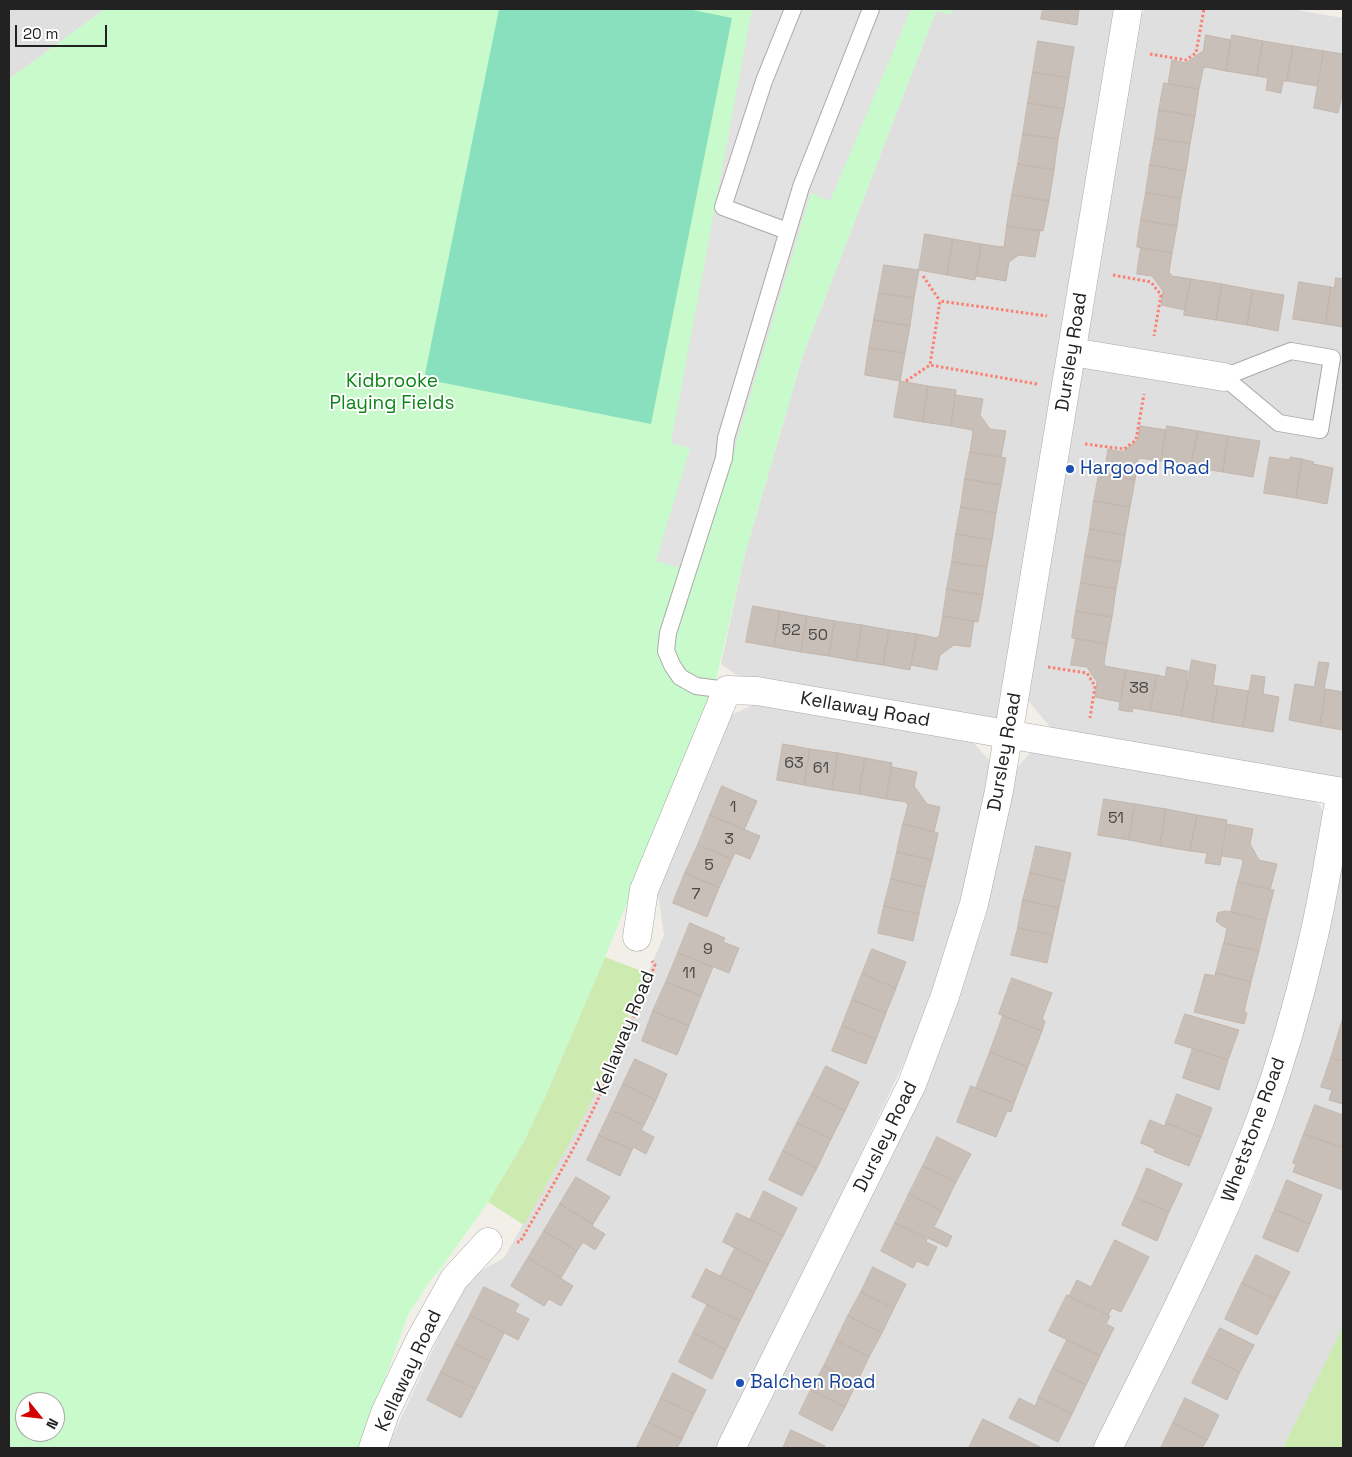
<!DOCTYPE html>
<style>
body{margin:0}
#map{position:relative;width:1352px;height:1457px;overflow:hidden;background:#f2efe9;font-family:"Space Grotesk",sans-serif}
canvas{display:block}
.frame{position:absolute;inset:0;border:10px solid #222;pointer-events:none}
.north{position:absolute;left:15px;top:1392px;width:50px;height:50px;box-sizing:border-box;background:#fff;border:1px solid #a7a7a7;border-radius:50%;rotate:119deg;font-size:14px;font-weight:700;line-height:20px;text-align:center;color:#222}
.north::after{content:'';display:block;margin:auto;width:18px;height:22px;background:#d40000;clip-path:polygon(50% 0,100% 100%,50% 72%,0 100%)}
.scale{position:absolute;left:15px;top:25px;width:92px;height:22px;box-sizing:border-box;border:2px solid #222;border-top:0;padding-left:6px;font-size:15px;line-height:18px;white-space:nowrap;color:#222;-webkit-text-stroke:4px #fff;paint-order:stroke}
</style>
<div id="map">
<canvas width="1352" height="1457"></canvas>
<div class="frame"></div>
<div class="north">N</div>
<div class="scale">20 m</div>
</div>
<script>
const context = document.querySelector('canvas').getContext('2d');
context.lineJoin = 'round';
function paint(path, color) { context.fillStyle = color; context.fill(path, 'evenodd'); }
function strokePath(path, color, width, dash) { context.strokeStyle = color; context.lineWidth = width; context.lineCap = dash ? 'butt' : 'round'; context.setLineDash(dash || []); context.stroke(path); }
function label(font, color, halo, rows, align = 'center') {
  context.font = font + ' "Space Grotesk",sans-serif'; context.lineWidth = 4; context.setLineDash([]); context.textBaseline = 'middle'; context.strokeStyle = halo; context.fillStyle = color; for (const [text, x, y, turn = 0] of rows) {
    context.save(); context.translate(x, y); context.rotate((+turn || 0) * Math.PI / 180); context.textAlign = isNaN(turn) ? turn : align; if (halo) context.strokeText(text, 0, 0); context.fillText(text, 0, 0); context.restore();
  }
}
const residential = new Path2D(`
 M9 9H105L9 79Z
 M953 9H1117L997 722 738 676 721 664 745 554 803 355 936 11 951 14Z
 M1145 9H1291L1343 18V778L1051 728 1026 698 1141 16Z
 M757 703 971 740 990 761 966 887 929 1010 797 1288 716 1448H387L466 1279 504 1258 555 1168 617 1046 664 935 658 893 729 716Z
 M1031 752 1307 797 1319 804 1326 817 1295 960 1257 1090 1217 1192 1165 1304 1093 1448H746L931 1070 956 1005 985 918 1002 844 1016 769Z
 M1343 843V1448H1123L1252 1183 1291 1068Z`);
const grass = new Path2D(`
 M605 957 647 973 607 1068 586 1113 524 1225 488 1202 523 1143 544 1099Z
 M1343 1324V1448H1283L1340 1333Z`);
const park = new Path2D(`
 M105 9H953L951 14 936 11 803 355 745 554 714 689 605 957 544 1099 523 1143 488 1202 442 1267 430 1281 408 1315 360 1448H9V79ZM25 1402H55V1432H25Z`);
const pitch = new Path2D(`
 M499 9H688L732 18 651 424 424 379Z`);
const parking = new Path2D(`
 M752 9H911L830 201 811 193 697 573 656 561 690 448 671 443Z`);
const building = new Path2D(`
 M1043 9H1079L1077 25 1041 19Z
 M1206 35 1231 40 1226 71 1206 67 1203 69 1199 89 1168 84 1172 60 1186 63 1203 51Z
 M1232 35 1263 41 1257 76 1226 71Z
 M1038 41 1074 47 1069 78 1033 72Z
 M1263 41 1293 46 1287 81H1283L1281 93 1266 90 1268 78 1257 76Z
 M1293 46 1324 51 1317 86 1287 81Z
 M1324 51 1343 54V91L1338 113 1314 108Z
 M1033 72 1069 78 1064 109 1028 103Z
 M1164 83 1199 89 1195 116 1159 110Z
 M1028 103 1064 109 1058 139 1023 134Z
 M1159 110 1195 116 1190 144 1155 138Z
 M1023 134 1058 139 1054 170 1018 164Z
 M1155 138 1190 144 1186 171 1150 165Z
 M1018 164 1054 170 1049 201 1012 195Z
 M1150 165 1186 171 1181 198 1146 193Z
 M1146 193 1181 198 1177 226 1141 220Z
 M1012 195 1049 201 1043 231 1007 226Z
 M1141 220 1177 226 1172 253 1137 247Z
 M1007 226 1040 231 1035 257 1019 255 1009 262 1006 281 976 276 981 244 1002 247 1004 246Z
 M925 234 953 239 947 275 919 270Z
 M953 239 981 244 975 280 947 275Z
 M1141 248 1172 253 1169 272 1172 276 1191 279 1185 310 1161 305 1163 291 1152 276 1137 274Z
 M884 265 919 270 914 298 879 293Z
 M1336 278 1343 279V327L1325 324 1331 287 1334 288Z
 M1191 279 1222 284 1216 320 1184 315Z
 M1299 282 1331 287 1325 324 1293 319Z
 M1222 284 1253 290 1247 325 1216 320Z
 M1253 290 1284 295 1278 331 1247 325Z
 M879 293 914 298 910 326 874 320Z
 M874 320 910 326 905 353 869 348Z
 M869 348 905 353 900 381 865 375Z
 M900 381 928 386 923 422 894 417Z
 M928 386 956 390 951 426 923 422Z
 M956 395 983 399 980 415 990 429 1006 431 1001 457 970 452 973 432 972 430 951 426Z
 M1140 426 1166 430 1161 461 1140 458 1138 460 1135 480 1104 475 1108 449 1122 452 1138 440Z
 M1167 426 1198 431 1191 467 1161 461Z
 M1198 431 1228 436 1223 472 1191 467Z
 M1228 436 1260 441 1253 477 1223 472Z
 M970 452 1006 458 1001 485 965 479Z
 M1270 457 1290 460V457L1302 459 1296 498 1264 493Z
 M1302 459 1314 462 1313 464 1333 468 1327 504 1296 498Z
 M1099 474 1135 480 1130 507 1094 501Z
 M965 479 1001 485 996 513 961 507Z
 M1094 501 1130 507 1125 535 1090 529Z
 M961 507 996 513 992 540 956 534Z
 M1090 529 1125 535 1121 562 1085 556Z
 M956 534 992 540 987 567 952 562Z
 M1085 556 1121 562 1116 589 1081 583Z
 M952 562 987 567 983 595 947 589Z
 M1081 583 1116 589 1112 617 1076 611Z
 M947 589 983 595 978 622 943 616Z
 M753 606 780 611 774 647 746 642Z
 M780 611 807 616 801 652 774 647Z
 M1076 611 1112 617 1107 644 1072 638Z
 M807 616 835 621 829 656 801 652Z
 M943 616 974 621 970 647 954 645 940 655 937 670 911 665 917 634 936 638 939 636Z
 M835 621 862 625 856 661 829 656Z
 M862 625 889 630 883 665 856 661Z
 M889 630 917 634 910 670 883 665Z
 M1076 638 1107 644 1104 663 1105 666 1126 670 1120 702 1095 697 1097 682 1087 667 1071 665Z
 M1192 660 1216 665 1213 685 1218 686 1212 722 1181 716Z
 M1319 662 1329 663 1324 689H1326L1320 726 1289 720 1295 684 1314 687Z
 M1167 667 1188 671 1186 680 1188 681 1181 716 1150 711 1157 675 1165 677Z
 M1126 670 1157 675 1150 711 1133 708 1132 712 1119 710Z
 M1252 675 1265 677 1263 694 1279 697 1273 732 1243 727Z
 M1218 686 1249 691 1243 727 1212 722Z
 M1326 689 1343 692V730L1320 726Z
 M783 744 810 749 804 785 777 780Z
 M810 749 838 753 832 790 804 785Z
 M838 753 865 758 859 794 832 790Z
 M865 758 892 763 886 799 859 794Z
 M892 767 917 772 914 786 927 804 940 807 934 832 903 824 908 805 906 802 886 799Z
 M722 786 757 801 744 830 710 815Z
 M1104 799 1135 804 1129 840 1098 835Z
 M1135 804 1166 809 1160 846 1129 840Z
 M1166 809 1197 815 1190 851 1160 846Z
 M710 815 760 836 750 859 735 853 732 859 698 845Z
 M1197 815 1227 820 1220 865 1205 863 1207 853 1190 851Z
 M903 824 938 833 932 860 897 852Z
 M1227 824 1253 829 1250 844 1259 860 1277 864 1270 890 1238 882 1243 862 1242 859 1222 856Z
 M698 845 732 859 719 888 685 873Z
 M1036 846 1071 853 1065 881 1030 873Z
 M897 852 932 860 925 887 891 879Z
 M685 873 719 888 707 917 673 903Z
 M1030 873 1065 881 1059 908 1023 900Z
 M891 879 925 887 919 914 884 906Z
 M1238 882 1274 890 1266 921 1231 912Z
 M1023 900 1059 908 1053 935 1018 928Z
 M884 906 919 914 913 941 878 933Z
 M1226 911 1266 921 1259 951 1224 943 1227 928 1222 926 1216 921 1218 913Z
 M690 923 725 938 723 942 739 948 729 973 678 953Z
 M1018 928 1053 935 1047 963 1011 955Z
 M1224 943 1259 951 1251 982 1216 973Z
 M872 949 906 962 896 988 862 974Z
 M678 953 713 967 701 996 666 982Z
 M1216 973 1251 982 1244 1012 1247 1013 1244 1024 1194 1012 1205 974 1215 976Z
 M862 974 896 988 886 1013 852 1000Z
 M1012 978 1052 993 1042 1019 1045 1021 1042 1031 999 1014Z
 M666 982 701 996 689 1026 653 1011Z
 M852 1000 886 1013 876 1039 842 1026Z
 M653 1011 689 1026 677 1055 642 1041Z
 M1185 1014 1239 1030 1228 1060 1175 1043Z
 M1003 1016 1042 1031 1028 1067 990 1052Z
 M1343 1018V1061L1331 1058Z
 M842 1026 876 1039 866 1064 832 1051Z
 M1193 1048 1228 1060 1219 1090 1183 1078Z
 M990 1052 1028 1067 1014 1103 976 1088Z
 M1331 1058 1343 1061V1104L1329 1100 1332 1090 1321 1087Z
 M635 1059 667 1074 656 1100 623 1084Z
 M826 1066 859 1082 845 1111 812 1094Z
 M623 1084 656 1100 644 1125 611 1110Z
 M971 1086 1014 1103 1011 1112 1007 1111 996 1137 957 1122Z
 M812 1094 845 1111 831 1139 797 1123Z
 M1177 1094 1212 1108 1201 1137 1166 1123Z
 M1315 1105 1343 1115V1141L1341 1147 1304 1134Z
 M611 1110 644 1125 641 1130 654 1137 646 1154 633 1147 632 1150 599 1135Z
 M1150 1120 1164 1126 1166 1123 1201 1137 1189 1166 1154 1152 1155 1149 1141 1143Z
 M797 1123 831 1139 817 1168 783 1151Z
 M1304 1134 1343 1148V1190L1293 1172 1296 1164 1293 1163Z
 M599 1135 632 1150 620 1176 587 1160Z
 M937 1137 971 1154 956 1182 923 1166Z
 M783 1151 817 1168 802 1196 769 1180Z
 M923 1166 956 1182 942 1211 909 1194Z
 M1147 1168 1182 1184 1169 1212 1135 1197Z
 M576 1177 610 1197 593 1224 560 1204Z
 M1287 1180 1322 1195 1310 1224 1275 1209Z
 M764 1191 797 1208 783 1236 750 1220Z
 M909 1194 942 1211 934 1227 952 1236 947 1247 895 1223Z
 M1135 1197 1169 1212 1157 1241 1122 1225Z
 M560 1204 593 1224 592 1226 605 1234 595 1250 583 1242 577 1251 544 1231Z
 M1275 1209 1310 1224 1298 1252 1263 1238Z
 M737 1213 783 1236 768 1265 723 1242Z
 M895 1223 927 1239 926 1242 937 1247 928 1266 917 1261 913 1268 881 1251Z
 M544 1231 577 1251 561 1278 528 1258Z
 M1115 1240 1149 1257 1121 1312 1112 1308 1108 1315 1069 1296 1077 1280 1091 1287Z
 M735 1248 768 1265 754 1293 721 1276Z
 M1256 1255 1290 1272 1276 1299 1242 1283Z
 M528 1258 573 1286 561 1306 549 1299 544 1306 511 1286Z
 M873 1267 906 1284 894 1308 861 1292Z
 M706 1269 754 1293 740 1321 692 1297Z
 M1242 1283 1276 1299 1257 1335 1225 1319Z
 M484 1287 519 1304 515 1312 529 1319 518 1340 470 1315Z
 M861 1292 894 1308 882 1333 848 1316Z
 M1067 1295 1110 1316 1106 1324 1114 1328 1100 1356 1049 1331Z
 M707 1305 740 1321 726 1350 693 1333Z
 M470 1315 504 1333 490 1361 455 1344Z
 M848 1316 882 1333 869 1357 836 1341Z
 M1220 1328 1254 1345 1240 1372 1206 1355Z
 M693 1333 726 1350 712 1379 679 1362Z
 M1067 1340 1100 1356 1086 1385 1053 1368Z
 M836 1341 869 1357 857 1382 824 1366Z
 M455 1344 490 1361 476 1389 441 1372Z
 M1206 1355 1240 1372 1227 1400 1192 1383Z
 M824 1366 857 1382 845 1407 811 1390Z
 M1053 1368 1086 1385 1072 1414 1039 1397Z
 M441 1372 476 1389 461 1418 427 1400Z
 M673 1373 706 1390 694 1414 661 1398Z
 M811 1390 845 1407 832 1431 799 1414Z
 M1039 1397 1072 1414 1058 1442 1009 1418 1019 1398 1035 1406Z
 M661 1398 694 1414 682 1439 649 1423Z
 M1185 1398 1219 1415 1207 1440 1173 1423Z
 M983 1419 1040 1447 1039 1448H969Z
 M649 1423 682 1439 677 1448 637 1447Z
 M1173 1423 1207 1440 1202 1448H1161Z
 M791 1430 825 1446 824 1448H783Z`);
const path = new Path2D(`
 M1150 54 1186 60 1196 53 1204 9
 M1113 275 1151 282 1161 295 1154 336
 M923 276 940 301
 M906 381 930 365
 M1037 384 930 365 940 301 1047 316
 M1085 444 1124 449 1136 440 1144 394
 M1048 667 1087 673 1095 686 1090 718
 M517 1242H520C544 1200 569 1159 590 1116 614 1067 634 1016 655 965L652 961`);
const service = new Path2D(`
 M787 231 723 207 764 81 793 9
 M1291 351 1332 358 1320 430 1279 423 1224 377Z
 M727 690 696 686 680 677 672 665 666 651 668 633 724 458 726 438 801 187 871 9`);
const minor = new Path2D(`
 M1072 352 1224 377
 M637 937 644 890 727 690 757 691 1343 792
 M373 1448 385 1413 420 1340 454 1279 488 1242
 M731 1448 912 1084 945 996 974 904 999 791 1128 9
 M1108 1448C1162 1340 1218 1232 1261 1118 1281 1063 1298 1005 1311 948 1324 896 1331 843 1341 792`);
const markers = [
 [1070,469,5,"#1a4fb4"],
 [740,1383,5,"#1a4fb4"]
];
const numberNames = [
 ["52",791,631],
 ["50",818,636],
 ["38",1139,689],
 ["63",794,764],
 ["61",821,769],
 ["1",733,808],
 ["51",1116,819],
 ["3",729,840],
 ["5",709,866],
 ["7",696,895],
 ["9",708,950],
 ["11",689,974]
];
const streetNames = [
 ["Dursley Road",1072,352,-81],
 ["Kellaway Road",865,710,10],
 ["Dursley Road",1005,752,-80],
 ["Kellaway Road",625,1033,-68],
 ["Whetstone Road",1254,1130,-70],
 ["Dursley Road",886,1137,-64],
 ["Kellaway Road",409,1371,-65]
];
const parkNames = [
 ["Kidbrooke",392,382],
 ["Playing Fields",392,404]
];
const transitNames = [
 ["Hargood Road",1080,469],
 ["Balchen Road",750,1383]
];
paint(residential, '#e0dfdf');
paint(grass, '#cdebb0');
paint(park, '#c8facc');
paint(pitch, '#88e0be');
paint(parking, '#e2e2e2');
paint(building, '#c7bfb8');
strokePath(building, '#c4b6ab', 1);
strokePath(service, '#a9a9a9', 18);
strokePath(minor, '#a9a9a9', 29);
strokePath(path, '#fa8072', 3, [2.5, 2.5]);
strokePath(service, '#fff', 16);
strokePath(minor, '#fff', 28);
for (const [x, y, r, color] of markers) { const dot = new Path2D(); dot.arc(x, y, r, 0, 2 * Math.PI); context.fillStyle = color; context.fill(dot); strokePath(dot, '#fff', 2); }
label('16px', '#4b4948', null, numberNames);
label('19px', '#222', '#fff', streetNames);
label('19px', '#0c8416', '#fff', parkNames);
label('19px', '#164399', '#fff', transitNames, 'left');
</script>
